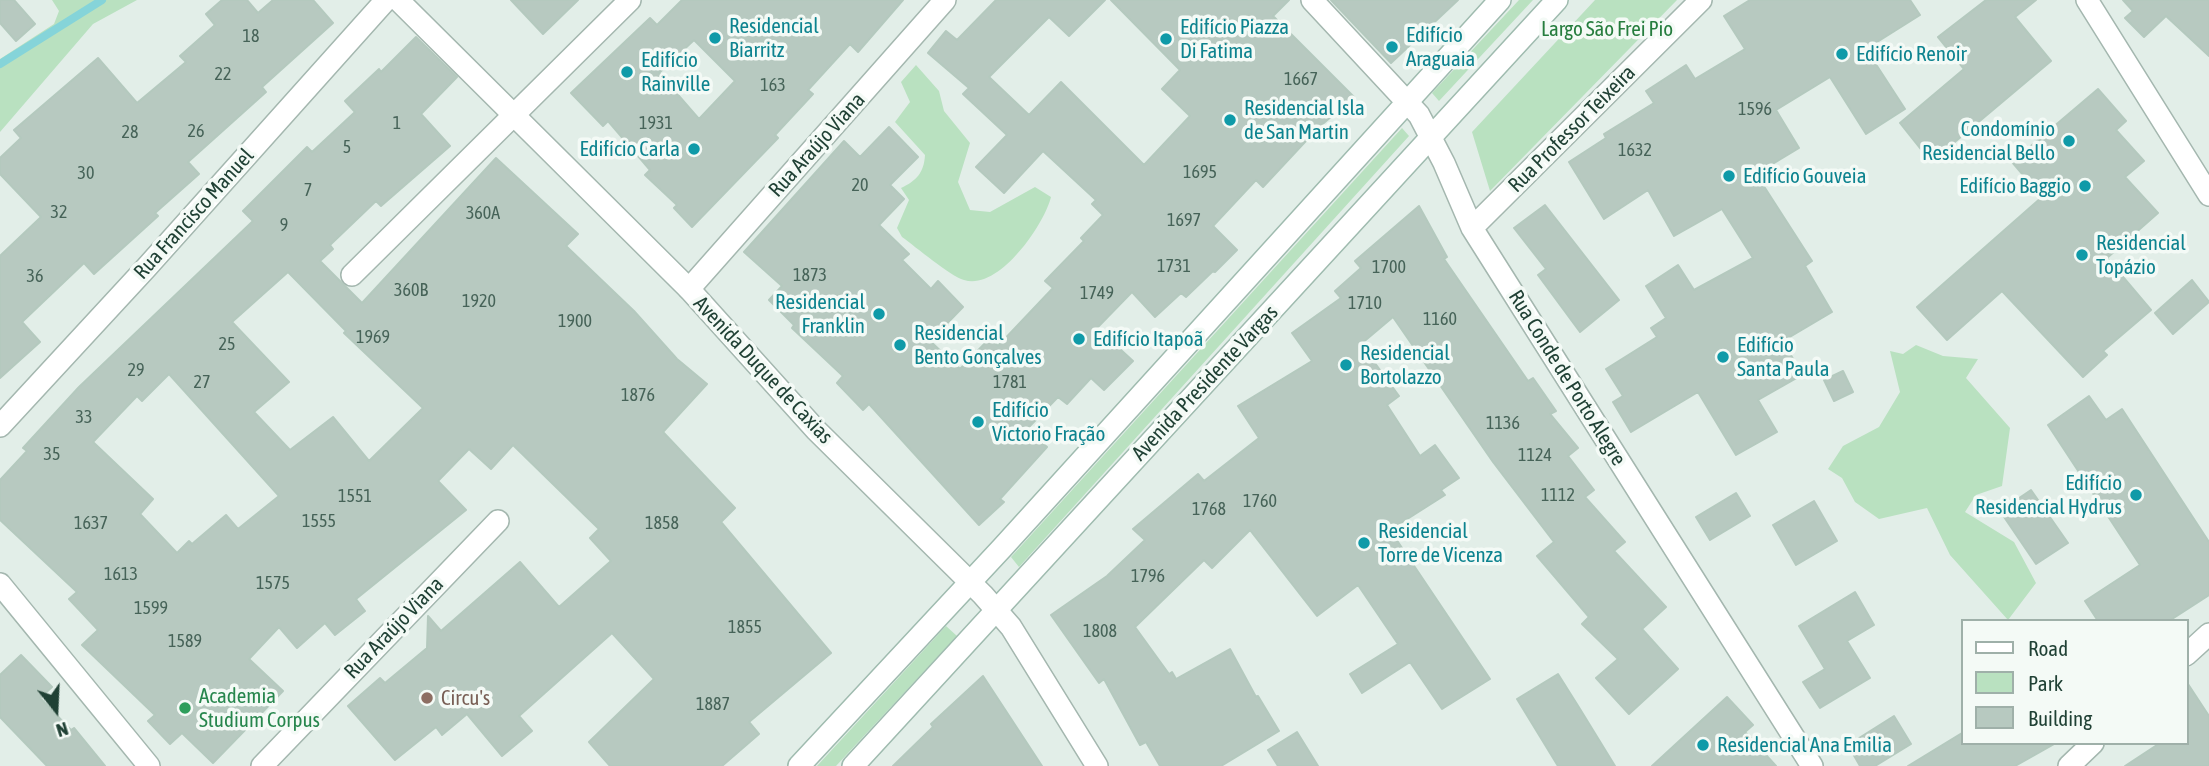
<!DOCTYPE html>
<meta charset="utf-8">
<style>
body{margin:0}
#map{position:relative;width:2209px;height:766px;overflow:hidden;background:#e2eee8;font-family:"Asap Condensed",sans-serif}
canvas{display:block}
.legend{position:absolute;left:1961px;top:619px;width:228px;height:126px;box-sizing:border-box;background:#f4faf6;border:2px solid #9fb0a9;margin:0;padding:9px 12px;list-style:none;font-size:21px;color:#204135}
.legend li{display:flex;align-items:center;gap:14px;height:35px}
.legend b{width:35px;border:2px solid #9fb0a9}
.north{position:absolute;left:21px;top:675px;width:70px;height:70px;-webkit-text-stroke:5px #f4faf6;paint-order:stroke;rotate:162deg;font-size:19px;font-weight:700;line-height:28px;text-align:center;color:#204135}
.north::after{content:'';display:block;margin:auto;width:24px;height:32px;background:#204135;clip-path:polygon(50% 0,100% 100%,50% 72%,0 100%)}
</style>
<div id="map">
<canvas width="2209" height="766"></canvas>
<ul class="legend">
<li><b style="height:9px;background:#fff"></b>Road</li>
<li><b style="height:19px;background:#b9e1c0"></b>Park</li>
<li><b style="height:19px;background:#b7c9c0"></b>Building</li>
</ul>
<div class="north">N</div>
</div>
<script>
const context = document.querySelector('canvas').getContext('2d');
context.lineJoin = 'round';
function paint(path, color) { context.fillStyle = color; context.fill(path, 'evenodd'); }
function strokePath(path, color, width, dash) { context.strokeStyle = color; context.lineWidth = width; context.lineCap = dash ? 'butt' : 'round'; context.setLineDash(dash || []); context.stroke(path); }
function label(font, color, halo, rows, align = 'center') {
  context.font = font + ' "Asap Condensed",sans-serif'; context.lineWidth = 7; context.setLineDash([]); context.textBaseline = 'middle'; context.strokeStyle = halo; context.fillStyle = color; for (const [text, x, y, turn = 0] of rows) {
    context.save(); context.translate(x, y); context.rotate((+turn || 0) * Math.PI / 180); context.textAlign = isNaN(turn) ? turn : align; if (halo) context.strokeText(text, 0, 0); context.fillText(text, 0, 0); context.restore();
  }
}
const green = new Path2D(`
 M52 0H137L93 24 0 132V59L54 24 59 11Z
 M1519 0H1533L1439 101 1432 93Z
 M1595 0H1677L1490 191 1472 132Z
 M916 65 939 91 944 111 970 143 958 182 970 210 990 212 1035 187 1051 197C1044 225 999 291 964 280 950 276 916 247 902 237L897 228 909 200 901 188C916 181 924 173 925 155L895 122 910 102 901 82Z
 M1402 128 1409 136 1019 567 1011 557Z
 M1916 345 1943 356 1978 359 1966 378 2010 428 2002 486 1976 495 1965 512 2014 542 2036 583 2008 620 1950 555 1927 508 1879 519 1855 502 1842 478 1828 469 1843 446 1879 427 1900 392 1890 351 1903 354Z
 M946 626 957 636 836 766H817Z`);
const stream = new Path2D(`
 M0 64 102 0`);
const building = new Path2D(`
 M0 0H14L35 24 16 41 0 23Z
 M222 0H247L258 13 273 0H313L333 23 262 87 266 92 188 162 199 174 155 213 158 216 94 274 84 263 22 322 40 342 0 378V256L41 217 0 174V158L21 138 14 130 98 58 137 103 186 62 180 56 215 25 206 14Z
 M511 0H578L543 34Z
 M682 0H903L858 52 850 44 808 90 813 94 775 135 778 138 692 227 674 208 677 205 645 175 650 170 608 121 603 126 571 93 650 18 657 25ZM694 40 735 81 699 119 659 73Z
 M996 0H1105L1069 36 1049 17 989 77 1029 115 1061 82 1144 165 1190 116 1162 89 1180 70 1111 0H1289L1273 16 1354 97 1318 128 1263 187 1256 180 1213 226 1237 250 1215 272 1213 271 1186 297 1181 293 1155 317 1132 292 1097 328 1133 361 1104 390 1091 378 1067 404 1058 397 1027 429 1047 447 1000 499 1004 502 979 525 869 404 863 410 837 383 843 376 792 328 794 325 769 300 782 286 744 252 844 141 860 157 889 127 918 157 890 185 904 199 879 225 909 254 902 260 931 289 938 281 963 307 930 341 960 369 990 338 998 346 1053 288 1045 281 1084 241 1081 238 1103 215 1092 204 1096 200 1043 151 1004 193 976 167 1007 135 963 94 969 88 928 53 946 31 957 40Z
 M1331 0H1458L1391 63Z
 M1750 0H1910L1920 15 1866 49 1905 109 1866 134 1830 77 1776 110 1799 148 1756 174 1812 261 1805 266 1832 312 1783 341 1802 375 1758 400 1777 432 1736 455 1698 392 1631 432 1613 402 1623 396 1606 369 1657 337 1651 328 1666 318 1646 286 1678 265 1694 290 1753 258 1722 209 1674 236 1648 190 1604 219 1569 162 1606 138 1604 134 1654 103 1646 91 1686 65 1695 79 1745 49 1724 16Z
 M1986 0H2036L2015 17 2051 61 1931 162 1900 123 1964 69 1938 37Z
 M2123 0H2209V56L2166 16 2144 37 2125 18 2133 11Z
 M416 37 457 77 421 114 450 146 381 206 376 201 330 245 333 249 320 261 362 303 496 158 578 234 566 246 634 311 677 359 707 384 663 432 735 508 721 522 831 653 749 722 759 734 722 766H610L589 742 654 679 612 633 519 716 532 731 502 756 467 714 442 735 436 727 395 760 348 706 380 678 385 683 427 648 428 616 441 631 520 562 559 607 611 561 590 538 599 529 513 445 491 469 469 449 438 481 466 510 356 599 365 611 335 635 325 623 297 648 279 627 249 659 283 691 213 763 182 733 170 744 148 721 155 715 82 645 98 630 69 599 77 592 0 520V480L27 451 23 448 79 387 253 221 243 211 307 147 312 152 355 112 345 101 379 69 381 72ZM288 272 346 331 344 333 423 408 369 461 333 417 290 450 254 412 289 382 232 322ZM169 374 279 496 238 529 226 515 192 544 189 541 177 553 140 514 153 499 93 442 137 396 142 401Z
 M2098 89 2126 121 2116 130 2144 161 2125 177 2158 213 2107 258 2151 310 2103 351 2107 355 2083 377 2002 291 1947 340 1917 307 2042 197 2012 162Z
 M1545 205 1619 300 1580 332 1538 275 1546 269 1514 228Z
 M1419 206 1447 257 1444 259 1528 381 1533 378 1556 411 1550 414 1578 448 1568 456 1594 490 1585 497 1625 542 1614 551 1666 607 1642 629 1678 669 1629 714 1596 678 1618 659 1582 624 1589 617 1537 556 1554 542 1493 462 1393 317 1361 344 1399 396 1387 405 1420 456 1435 445 1459 478 1441 490 1445 495 1390 530 1490 679 1442 709 1410 662 1362 693 1350 674 1398 644 1358 585 1317 616 1250 530 1212 568 1204 560 1135 627 1169 674 1172 672 1176 679 1230 649 1256 697 1258 696 1279 731 1221 766H1160L1146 742 1140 745 1104 679 1099 683 1051 615 1107 576 1145 540 1133 529 1198 474 1204 481 1259 438 1238 406 1312 361 1292 333 1341 298 1335 291 1361 268 1355 261Z
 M2192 280 2209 302 2173 334 2155 313Z
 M1843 371 1853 392 1834 401 1824 380Z
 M2089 396 2106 420 2122 409 2209 542V595L2169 621H2098L2085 601 2140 565 2048 425Z
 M2031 490 2068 543 2036 564 2000 511Z
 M1736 493 1750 516 1710 540 1696 517Z
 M1814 501 1837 541 1796 565 1773 525Z
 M1855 592 1874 625 1847 641 1870 678 1820 708 1803 682 1825 669 1799 626Z
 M21 655 52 687 40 698 71 730 74 728 105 766H47L0 717V675Z
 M1558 674 1580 709 1615 766H1558L1517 699Z
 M983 676 1042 766H893L933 727 931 724Z
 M2186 681 2209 716V766H2125L2160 743H2186Z
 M1727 697 1753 725 1745 732 1776 766H1652Z
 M1894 716 1911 744 1875 766H1860L1848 745Z
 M1297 732 1318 766H1278L1268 750Z
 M1962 733V743H2056L2015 766H1908Z`);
const minor = new Path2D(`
 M1312 0 1419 115 1444 163 1472 228 1812 766
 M1472 228 1701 0
 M352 275 630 0
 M689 289 945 0
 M0 426 146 268 386 0
 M2186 655 2209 634
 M262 766 498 521
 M2069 766 2093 743`);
const tertiary = new Path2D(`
 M398 0 689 289 816 430 983 595 1011 627 1097 766
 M2087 0 2209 195
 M0 584 149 766`);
const secondary = new Path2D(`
 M799 766 1002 548 1500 0
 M853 766 1557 0`);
const markers = [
 [715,38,7,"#0f9aa8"],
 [1166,39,7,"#0f9aa8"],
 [1392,47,7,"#0f9aa8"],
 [1842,54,7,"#0f9aa8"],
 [627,72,7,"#0f9aa8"],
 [1230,120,7,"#0f9aa8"],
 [2069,141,7,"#0f9aa8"],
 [694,149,7,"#0f9aa8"],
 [1729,176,7,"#0f9aa8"],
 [2085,186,7,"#0f9aa8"],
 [2082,255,7,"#0f9aa8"],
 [879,314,7,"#0f9aa8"],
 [1079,339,7,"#0f9aa8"],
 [900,345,7,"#0f9aa8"],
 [1723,357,7,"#0f9aa8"],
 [1346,365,7,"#0f9aa8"],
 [978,422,7,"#0f9aa8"],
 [2136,495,7,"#0f9aa8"],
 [1364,543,7,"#0f9aa8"],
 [427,698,7,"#8d6e63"],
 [185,708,7,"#2e9e5b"],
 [1703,745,7,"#0f9aa8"]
];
const numberNames = [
 ["18",251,36],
 ["22",223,74],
 ["1667",1301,79],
 ["163",773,85],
 ["1596",1755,109],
 ["1",397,123],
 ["1931",656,123],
 ["26",196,131],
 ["28",130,132],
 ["5",347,147],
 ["1632",1635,150],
 ["1695",1200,172],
 ["30",86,173],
 ["20",860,185],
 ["7",308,190],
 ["32",59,212],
 ["360A",483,213],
 ["1697",1184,220],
 ["9",284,225],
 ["1731",1174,266],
 ["1700",1389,267],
 ["1873",810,275],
 ["36",35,276],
 ["360B",411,290],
 ["1749",1097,293],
 ["1920",479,301],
 ["1710",1365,303],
 ["1160",1440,319],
 ["1900",575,321],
 ["1969",373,337],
 ["25",227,344],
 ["29",136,370],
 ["27",202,382],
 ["1781",1010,382],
 ["1876",638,395],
 ["33",84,417],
 ["1136",1503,423],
 ["35",52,454],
 ["1124",1535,455],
 ["1112",1558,495],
 ["1551",355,496],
 ["1760",1260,501],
 ["1768",1209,509],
 ["1555",319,521],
 ["1637",91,523],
 ["1858",662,523],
 ["1613",121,574],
 ["1796",1148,576],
 ["1575",273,583],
 ["1599",151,608],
 ["1855",745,627],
 ["1808",1100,631],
 ["1589",185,641],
 ["1887",713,704]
];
const cultureNames = [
 ["Residencial",729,26],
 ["Biarritz",729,50],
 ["Edifício Piazza",1180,27],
 ["Di Fatima",1180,51],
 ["Edifício",1406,35],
 ["Araguaia",1406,59],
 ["Edifício Renoir",1856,54],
 ["Edifício",641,60],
 ["Rainville",641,84],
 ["Residencial Isla",1244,108],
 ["de San Martin",1244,132],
 ["Condomínio",2055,129,"right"],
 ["Residencial Bello",2055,153,"right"],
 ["Edifício Carla",680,149,"right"],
 ["Edifício Gouveia",1743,176],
 ["Edifício Baggio",2071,186,"right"],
 ["Residencial",2096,243],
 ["Topázio",2096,267],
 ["Residencial",865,302,"right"],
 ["Franklin",865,326,"right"],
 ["Residencial",914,333],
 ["Bento Gonçalves",914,357],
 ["Edifício Itapoã",1093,339],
 ["Edifício",1737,345],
 ["Santa Paula",1737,369],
 ["Residencial",1360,353],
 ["Bortolazzo",1360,377],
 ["Edifício",992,410],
 ["Victorio Fração",992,434],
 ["Edifício",2122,483,"right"],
 ["Residencial Hydrus",2122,507,"right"],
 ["Residencial",1378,531],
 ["Torre de Vicenza",1378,555],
 ["Residencial Ana Emilia",1717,745]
];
const parkNames = [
 ["Largo São Frei Pio",1607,29]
];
const streetNames = [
 ["Rua Professor Teixeira",1572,129,-45],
 ["Rua Araújo Viana",817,145,-48],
 ["Rua Francisco Manuel",194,214,-48],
 ["Avenida Duque de Caxias",763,370,47],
 ["Rua Conde de Porto Alegre",1567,378,58],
 ["Avenida Presidente Vargas",1205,383,-47],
 ["Rua Araújo Viana",394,628,-46]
];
const leisureNames = [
 ["Academia",199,696],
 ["Studium Corpus",199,720]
];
const educationNames = [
 ["Circu's",441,698]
];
paint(green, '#b9e1c0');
strokePath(stream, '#85d4d9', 8);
paint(building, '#b7c9c0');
strokePath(building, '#b4c9be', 2);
strokePath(minor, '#a4b7af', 24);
strokePath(tertiary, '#a4b7af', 24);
strokePath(secondary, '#9fbbaf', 24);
strokePath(minor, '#fff', 21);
strokePath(tertiary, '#fff', 21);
strokePath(secondary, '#fff', 21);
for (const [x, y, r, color] of markers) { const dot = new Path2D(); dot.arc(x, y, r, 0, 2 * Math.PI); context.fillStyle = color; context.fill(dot); strokePath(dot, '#f4faf6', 2.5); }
label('18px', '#466358', null, numberNames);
label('21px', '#0d838f', '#f4faf6', cultureNames, 'left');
label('21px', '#267d3e', '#f4faf6', parkNames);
label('21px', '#204135', '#f4faf6', streetNames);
label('21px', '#27864d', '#f4faf6', leisureNames, 'left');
label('21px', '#785e54', '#f4faf6', educationNames, 'left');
</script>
